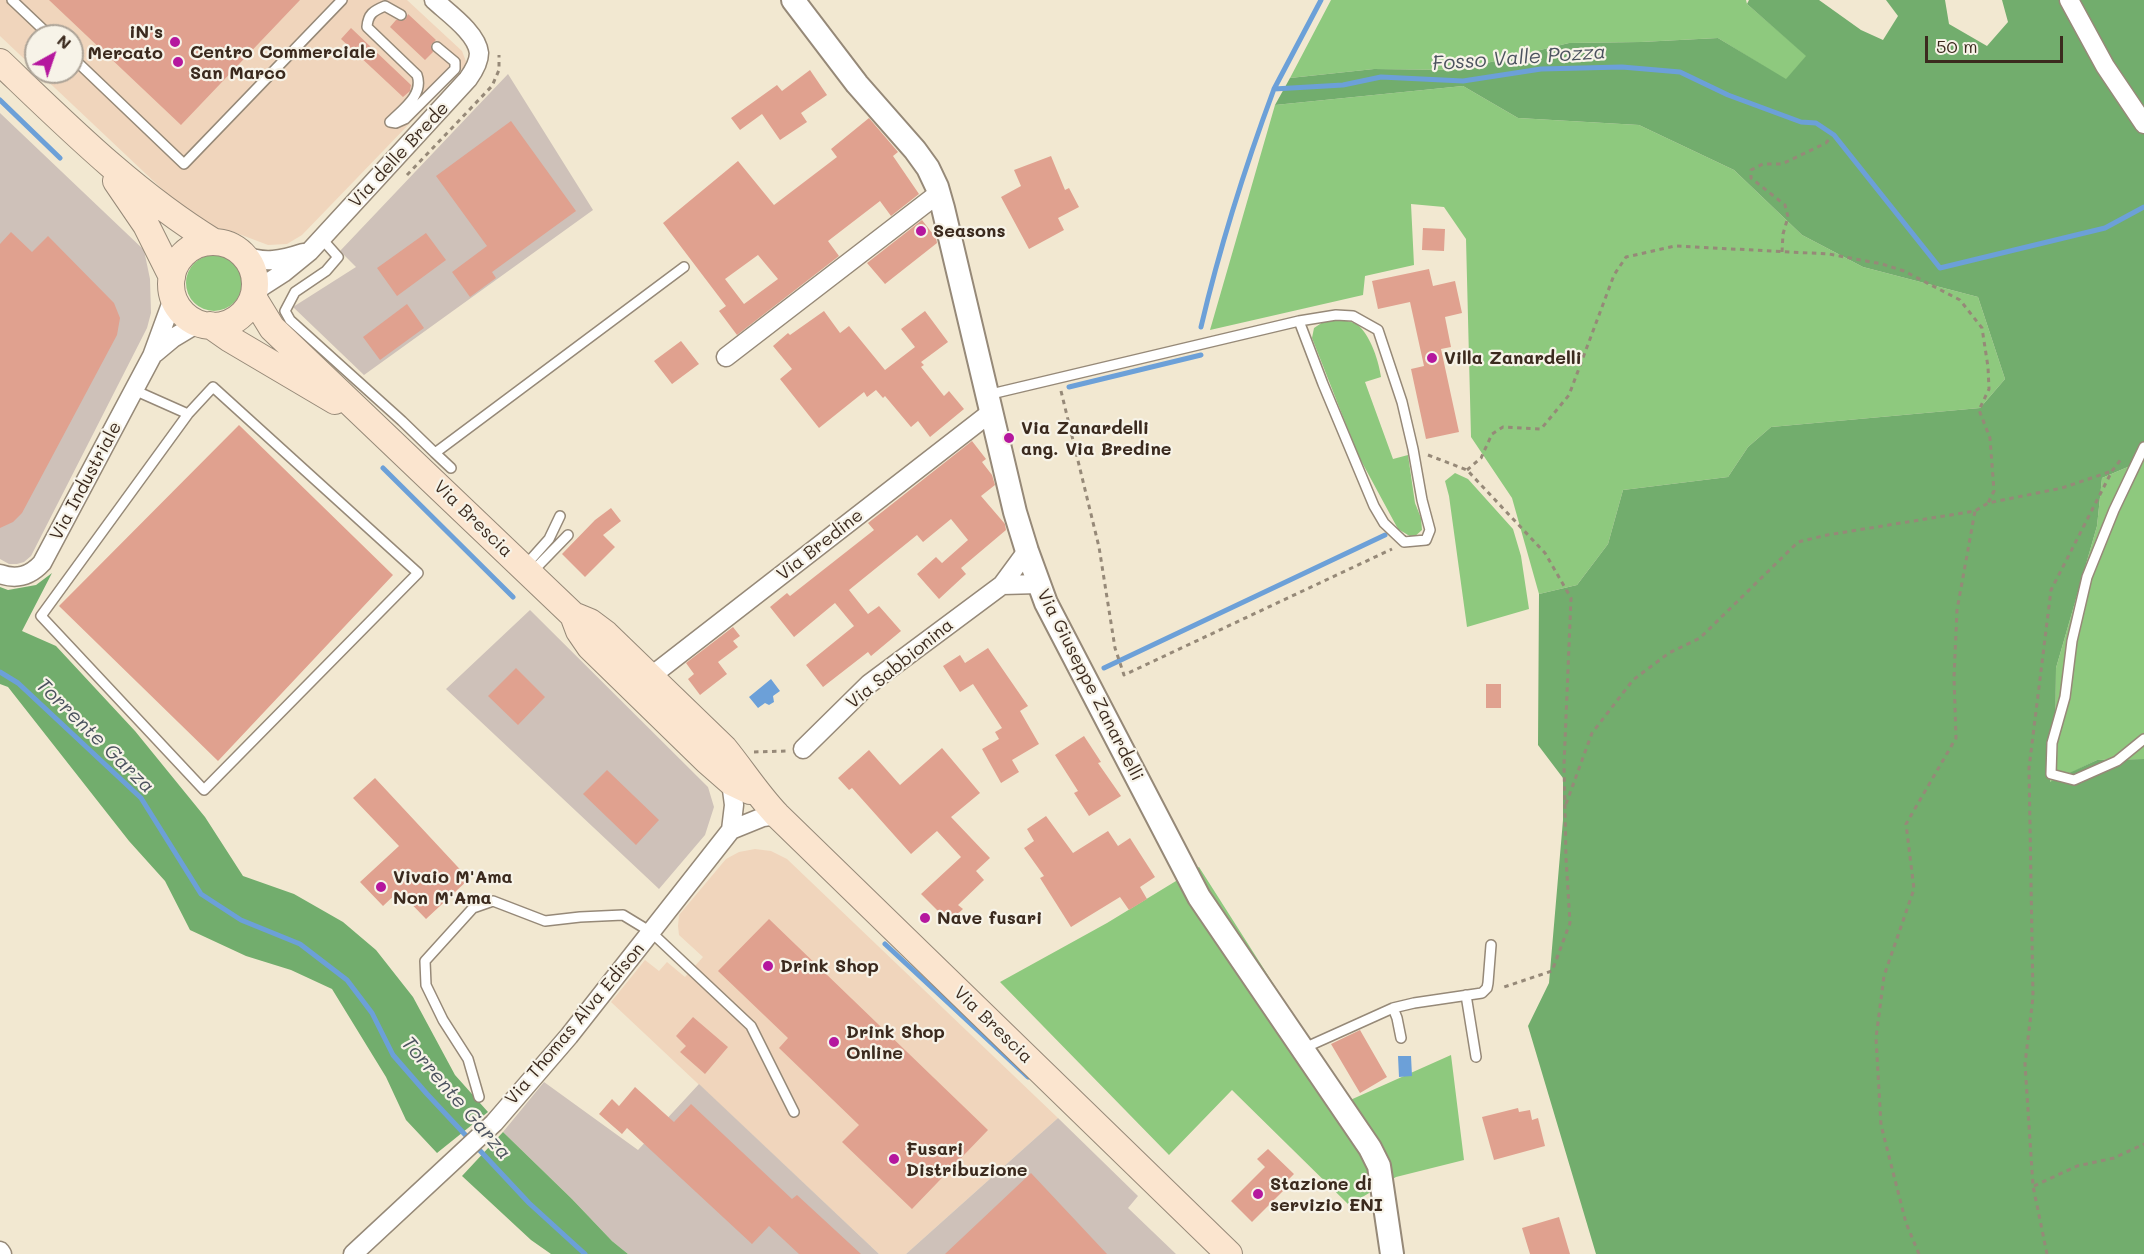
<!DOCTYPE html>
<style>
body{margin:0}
#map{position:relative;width:2144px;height:1254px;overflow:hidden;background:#f2e8d1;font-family:Mali,sans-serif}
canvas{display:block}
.north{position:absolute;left:24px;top:24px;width:60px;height:60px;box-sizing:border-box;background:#f7f3e8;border:2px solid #aca397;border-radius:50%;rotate:40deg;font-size:16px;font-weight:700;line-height:24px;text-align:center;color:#3b2a1e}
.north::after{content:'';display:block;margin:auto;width:21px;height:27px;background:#b5179e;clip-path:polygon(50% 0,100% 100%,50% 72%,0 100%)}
.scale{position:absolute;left:1925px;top:36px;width:138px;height:27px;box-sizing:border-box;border:3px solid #3b2a1e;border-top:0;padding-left:8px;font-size:18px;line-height:21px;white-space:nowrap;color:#3b2a1e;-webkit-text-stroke:4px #f7f3e8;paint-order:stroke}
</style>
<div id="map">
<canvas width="2144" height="1254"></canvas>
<div class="north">N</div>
<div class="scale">50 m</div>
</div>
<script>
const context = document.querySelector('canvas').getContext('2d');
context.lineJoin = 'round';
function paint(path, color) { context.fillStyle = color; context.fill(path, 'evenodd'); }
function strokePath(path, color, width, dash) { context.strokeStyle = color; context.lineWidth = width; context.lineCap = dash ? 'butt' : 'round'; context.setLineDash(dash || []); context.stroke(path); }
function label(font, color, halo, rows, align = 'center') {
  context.font = font + ' Mali,sans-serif'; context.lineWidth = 4.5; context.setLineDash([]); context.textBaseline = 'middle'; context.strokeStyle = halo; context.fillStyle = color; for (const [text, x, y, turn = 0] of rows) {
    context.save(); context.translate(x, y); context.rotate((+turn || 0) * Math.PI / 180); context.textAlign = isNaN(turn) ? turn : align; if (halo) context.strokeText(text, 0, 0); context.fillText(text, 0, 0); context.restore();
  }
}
const built = new Path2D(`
 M0 0H407L462 51 467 64 302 235 287 244 268 245 231 231 199 224 38 72H72V36H36V70L0 36Z
 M755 849 771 851 787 859 1058 1118 906 1254H879L611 1002 645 960 659 971 667 962 685 977 703 957 679 935 678 926 679 915 726 859 739 852Z`);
const industrial = new Path2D(`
 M508 74 593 210 364 375 293 307 356 267 340 251Z
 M0 113 144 250 150 279 151 313 147 328 31 556 24 562 17 564H9L0 559Z
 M530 610 708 787 714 807 705 835 659 889 446 689Z
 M544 1082 638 1150 699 1084 879 1254H628L612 1241 572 1199 503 1132Z
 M1058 1118 1138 1196 1128 1208 1176 1254H906Z`);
const green = new Path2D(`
 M1331 0H1746L1747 4 1807 56 1786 80 1718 38 1641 42 1569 43 1458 70 1374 69 1290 78Z
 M1463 86 1518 118 1639 125 1734 170 1802 235 1863 267 1978 297 2005 379 1980 408 1771 427 1748 447 1728 477 1623 490 1608 544 1577 585 1539 594 1512 498 1471 437 1466 239 1444 207 1411 204 1414 265 1365 276 1363 295 1210 330 1275 105Z
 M186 283a28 28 0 1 1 56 0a28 28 0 1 1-56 0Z
 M1336 320C1344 320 1353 321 1359 326 1371 337 1379 362 1381 377L1365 382 1393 459 1408 455 1415 503 1421 518 1422 530 1413 538 1398 529 1358 455 1312 338 1314 328 1323 322Z
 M2144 460V759L2097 760 2050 783 2055 755 2056 668 2097 526 2102 478Z
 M1455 473 1468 479 1513 529 1521 556 1529 609 1467 627 1449 496 1445 481Z
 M1199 867 1348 1101 1451 1055 1464 1160 1396 1177 1349 1205 1232 1090 1169 1155 1000 982 1107 923Z`);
const forest = new Path2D(`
 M1749 0H1819L1861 30 1883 40 1898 16 1886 0H1945L1949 24 1987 46 2008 22 2002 0H2144V460L2102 478 2097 526 2056 668 2055 755 2050 782 2097 760 2144 759V1254H1596L1528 1026 1549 983 1563 820V778L1538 745 1539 594 1577 585 1608 544 1623 490 1728 477 1748 447 1771 427 1980 408 2005 379 1978 297 1863 267 1802 235 1734 170 1639 125 1518 118 1463 86 1275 105 1290 78 1374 69 1458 70 1569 43 1641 42 1718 38 1786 79 1806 56 1747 4Z
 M52 573 22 631 56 646 135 731 205 817 243 876 294 894 343 922 376 950 413 997 455 1075 488 1112 437 1153 406 1120 386 1077 332 989 291 970 246 956 190 930 165 881 129 841 8 687 0 684V587L8 590 36 585Z
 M503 1132 572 1199 612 1241 628 1254H551L531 1240 462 1176Z`);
const water = new Path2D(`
 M771 679 780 691 773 696 774 702 769 705 765 703 758 708 749 697Z
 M1398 1056H1411L1412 1076 1399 1077Z`);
const stream = new Path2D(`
 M1274 89 1321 0
 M0 100 60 158
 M1201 327C1220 246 1245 167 1274 89L1343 85 1381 77 1463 81 1541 69 1622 67 1680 72 1728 95 1801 122 1816 123 1834 135 1940 268 2105 228 2144 207
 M1069 387 1201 355
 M383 468 513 597
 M1104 668 1385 535
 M0 672 18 683 141 798 201 894 241 920 300 944 347 980 372 1013 393 1055 427 1094 529 1203 585 1254
 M885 944 1028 1077`);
const building = new Path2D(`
 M49 0H300L181 125Z
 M408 14 436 40 431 45 433 52 425 60 390 27 396 20H405Z
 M351 28 411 85 410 91 403 97 341 39Z
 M810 70 827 95 801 113 807 122 780 140 762 114 740 130 731 118 777 85 782 91Z
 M869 118 898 152 893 156 919 194 891 216 880 201 828 241 839 256 737 335 719 311 726 306 663 223 738 161 774 205 837 157 831 149ZM758 255 778 279 744 304 725 279Z
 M511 121 576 211 492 272 496 278 470 297 452 272 487 246 436 176Z
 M1051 156 1065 190 1069 188 1079 207 1058 218 1064 230 1029 249 1001 197 1021 186 1014 170Z
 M922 220 936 238 937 243 885 284 867 263Z
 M1423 228 1445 229 1444 251 1422 250Z
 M11 232 32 252 48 236 114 303 120 318 117 335 22 513 13 522 0 528V244Z
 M426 233 446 260 397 296 377 268Z
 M1429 269 1433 286 1455 281 1462 313 1445 317 1451 347 1441 349 1459 432 1426 439 1411 369 1424 366 1410 302 1378 309 1372 281Z
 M407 304 424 328 380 360 363 337Z
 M824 311 840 333 849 326 885 370 915 347 901 329 925 311 948 342 921 362 924 365 921 367 944 396 949 391 964 409 930 437 918 421 911 427 885 396 883 398 876 390 867 397 864 392 819 428 780 379 792 369 773 346 788 333 790 335Z
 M681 341 699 364 672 384 654 361Z
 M239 425 393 575 218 761 59 606Z
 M972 441 986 459 982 462 992 475 995 485 981 496 1005 524 1006 530 961 568 966 574 939 599 917 574 936 557 942 563 968 540 951 519 923 542 917 535 849 590 868 614 879 606 901 631 871 656 868 652 823 687 806 665 854 626 835 603 794 637 770 607 787 593 790 596 874 530 868 523Z
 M611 508 621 521 603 535 615 547 585 577 562 554 595 520Z
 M733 627 740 636 733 641 738 647 718 662 727 674 700 695 688 679 694 674 686 663Z
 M988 648 1028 706 1020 711 1039 744 1012 760 1019 772 1001 783 982 749 999 739 995 732 1002 728 973 684 960 692 943 666 960 655 965 663Z
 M516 668 545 697 518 725 488 696Z
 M1486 684H1501V708H1486Z
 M1084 736 1101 762 1098 763 1121 796 1089 816 1074 793 1078 791 1055 755Z
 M942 748 980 793 951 817 990 858 976 871 984 880 958 905 963 909 949 922 921 894 961 857 937 831 911 854 852 788 849 790 838 778 869 750 900 785Z
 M607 770 659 820 636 845 583 794Z
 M375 778 469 879 426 919 399 891 383 906 360 882 399 846 353 798Z
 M1046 816 1073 853 1108 831 1118 846 1130 838 1155 877 1140 887 1147 899 1129 910 1120 897 1071 927 1040 878 1044 876 1024 848 1034 841 1027 829Z
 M769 919 988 1130 912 1209 842 1142 859 1125 779 1048 788 1038 718 971Z
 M693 1017 728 1047 705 1074 680 1052 686 1046 676 1036Z
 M1360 1030 1387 1077 1360 1093 1331 1044Z
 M635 1087 674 1122 691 1104 792 1199 797 1195 861 1254H799L769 1226 752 1244 627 1128 622 1134 599 1114 612 1099 619 1106Z
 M1518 1108 1519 1112 1530 1110 1532 1120 1538 1118 1545 1146 1494 1160 1482 1117Z
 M1268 1149 1294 1174 1284 1184 1287 1187 1252 1222 1231 1201 1265 1167 1257 1159Z
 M1031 1173 1107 1254H945Z
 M1559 1217 1570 1254H1530L1522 1228Z`);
const path = new Path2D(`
 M407 175 492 86 499 70V55
 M1782 252 1783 234 1788 217 1785 205 1751 178V170L1763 164H1782L1826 143 1830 138
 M1061 391 1099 547 1115 648 1124 675 1392 549
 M1428 455 1467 470 1545 553 1571 598 1564 765 1566 858 1570 923 1552 971 1501 988
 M1467 470 1481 458 1492 434 1503 427 1541 429 1569 395 1614 275 1626 257 1675 246 1829 254 1882 264 1904 271 1960 300 1982 328 1988 367 1989 389 1979 410 1990 438 1994 491 1988 503
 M754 752 786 751
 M1566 804 1592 733 1633 680 1669 653 1700 638 1798 542 1827 535 1975 511 1988 503 2062 488 2112 471
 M2034 1186 2077 1166 2114 1158 2144 1144
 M1919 1254 1906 1223 1881 1125 1876 1038 1884 976 1914 889 1906 824 1956 738 1954 677 1957 610 1975 511
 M2047 1254 2033 1186 2025 1064 2033 997 2029 768 2051 590 2112 471 2122 458`);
const service = new Path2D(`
 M12 0 50 36
 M72 57 184 164 342 0
 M390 122C403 109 424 95 417 75L367 27C368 14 373 11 385 6L401 15
 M390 122 396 123 405 119 455 69V62L437 47
 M322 239 338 257 326 271 295 292 285 311 290 320 402 421 435 453 684 267
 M134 390 188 414 41 616 204 790 418 573 213 387 188 414
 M987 395 1299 321 1336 315 1353 316 1378 330 1402 402 1413 449 1422 500 1430 530 1426 540 1404 542 1384 523 1374 506 1323 384 1299 321
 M2144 447 2114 510 2087 577 2072 641 2065 697 2052 743 2051 774 2074 780 2117 761 2144 739
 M435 453 451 468
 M524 567 549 539 560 516
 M532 572 568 535
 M1466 995 1476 1057
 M1393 1008 1397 1018 1401 1038
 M1302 1049 1393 1008 1414 1003 1482 993 1487 988 1488 983 1491 945
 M479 1097 468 1059 443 1020 426 985 425 961 473 908 493 901 545 921 580 917 623 915 651 932 751 1026 794 1112`);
const minor = new Path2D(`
 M2069 0 2105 66 2144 124
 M243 255C264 264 282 260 303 253
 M255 291 283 273 310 251 468 79C473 72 479 63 479 53 477 33 448 13 434 0
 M155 353 173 338 198 323
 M726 357 939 193
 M0 574C17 580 30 576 42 563L152 356 174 296
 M1002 585 1039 584
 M650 677 990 413
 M803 749 869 684 1002 585 1027 551
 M731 830 734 805 731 782
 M0 1251 2 1254
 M353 1254 494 1123 569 1036 731 830 763 817 777 815`);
const tertiary = new Path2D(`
 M793 0 857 84 915 150 928 168 937 187 943 208 1015 512 1027 551 1046 603 1199 897 1370 1148 1379 1166 1392 1254`);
const secondary = new Path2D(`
 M0 62C67 126 134 193 214 242
 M116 181 146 225 172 277
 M171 284a42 42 0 1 1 84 0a42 42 0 1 1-84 0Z
 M253 297 272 328 573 615 590 622 606 634 724 748C742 770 757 794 777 815L1229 1254
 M210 325 230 339 335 401
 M573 615 579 631 590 647 707 761 731 782 750 791`);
const markers = [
 [175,42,6,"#b5179e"],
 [178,62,6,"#b5179e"],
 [921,231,6,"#b5179e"],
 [1432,358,6,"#b5179e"],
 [1009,438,6,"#b5179e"],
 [381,887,6,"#b5179e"],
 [925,918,6,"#b5179e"],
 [768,966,6,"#b5179e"],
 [834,1042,6,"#b5179e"],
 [894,1159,6,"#b5179e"],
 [1258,1194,6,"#b5179e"]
];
const poiNames = [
 ["iN's",163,32,"right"],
 ["Mercato",163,53,"right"],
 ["Centro Commerciale",190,52],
 ["San Marco",190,73],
 ["Seasons",933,231],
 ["Villa Zanardelli",1444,358],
 ["Via Zanardelli",1021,428],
 ["ang. Via Bredine",1021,449],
 ["Vivaio M'Ama",393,877],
 ["Non M'Ama",393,898],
 ["Nave fusari",937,918],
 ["Drink Shop",780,966],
 ["Drink Shop",846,1032],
 ["Online",846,1053],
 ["Fusari",906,1149],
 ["Distribuzione",906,1170],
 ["Stazione di",1270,1184],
 ["servizio ENI",1270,1205]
];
const streetNames = [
 ["Via delle Brede",399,155,-47],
 ["Via Industriale",86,481,-62],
 ["Via Brescia",473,519,44],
 ["Via Bredine",820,545,-38],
 ["Via Sabbionina",900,664,-39],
 ["Via Giuseppe Zanardelli",1090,685,63],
 ["Via Thomas Alva Edison",575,1024,-50],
 ["Via Brescia",993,1025,44]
];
const waterNames = [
 ["Fosso Valle Pozza",1519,58,-4],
 ["Torrente Garza",95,736,44],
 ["Torrente Garza",456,1098,49]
];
paint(built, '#f0d5bc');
paint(industrial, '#cec1b9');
paint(green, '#8ec97e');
paint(forest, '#72ad6d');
paint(water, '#6ca0d8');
strokePath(stream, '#6ca0d8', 5);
paint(building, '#e0a18f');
strokePath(service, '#968978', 12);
strokePath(minor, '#968978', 21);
strokePath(tertiary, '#968978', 26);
strokePath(secondary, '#968978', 28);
strokePath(path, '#968978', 3, [4.5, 4.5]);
strokePath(service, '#fff', 9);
strokePath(minor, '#fff', 18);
strokePath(tertiary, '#fff', 22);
strokePath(secondary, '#fbe5cf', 26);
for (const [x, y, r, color] of markers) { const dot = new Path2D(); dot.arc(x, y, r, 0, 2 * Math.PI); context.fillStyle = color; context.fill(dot); strokePath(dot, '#f7f3e8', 2); }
label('bold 18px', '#3b2a1e', '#f7f3e8', poiNames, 'left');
label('18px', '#3b2a1e', '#f7f3e8', streetNames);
label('italic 20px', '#4c535f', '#f7f3e8', waterNames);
</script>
